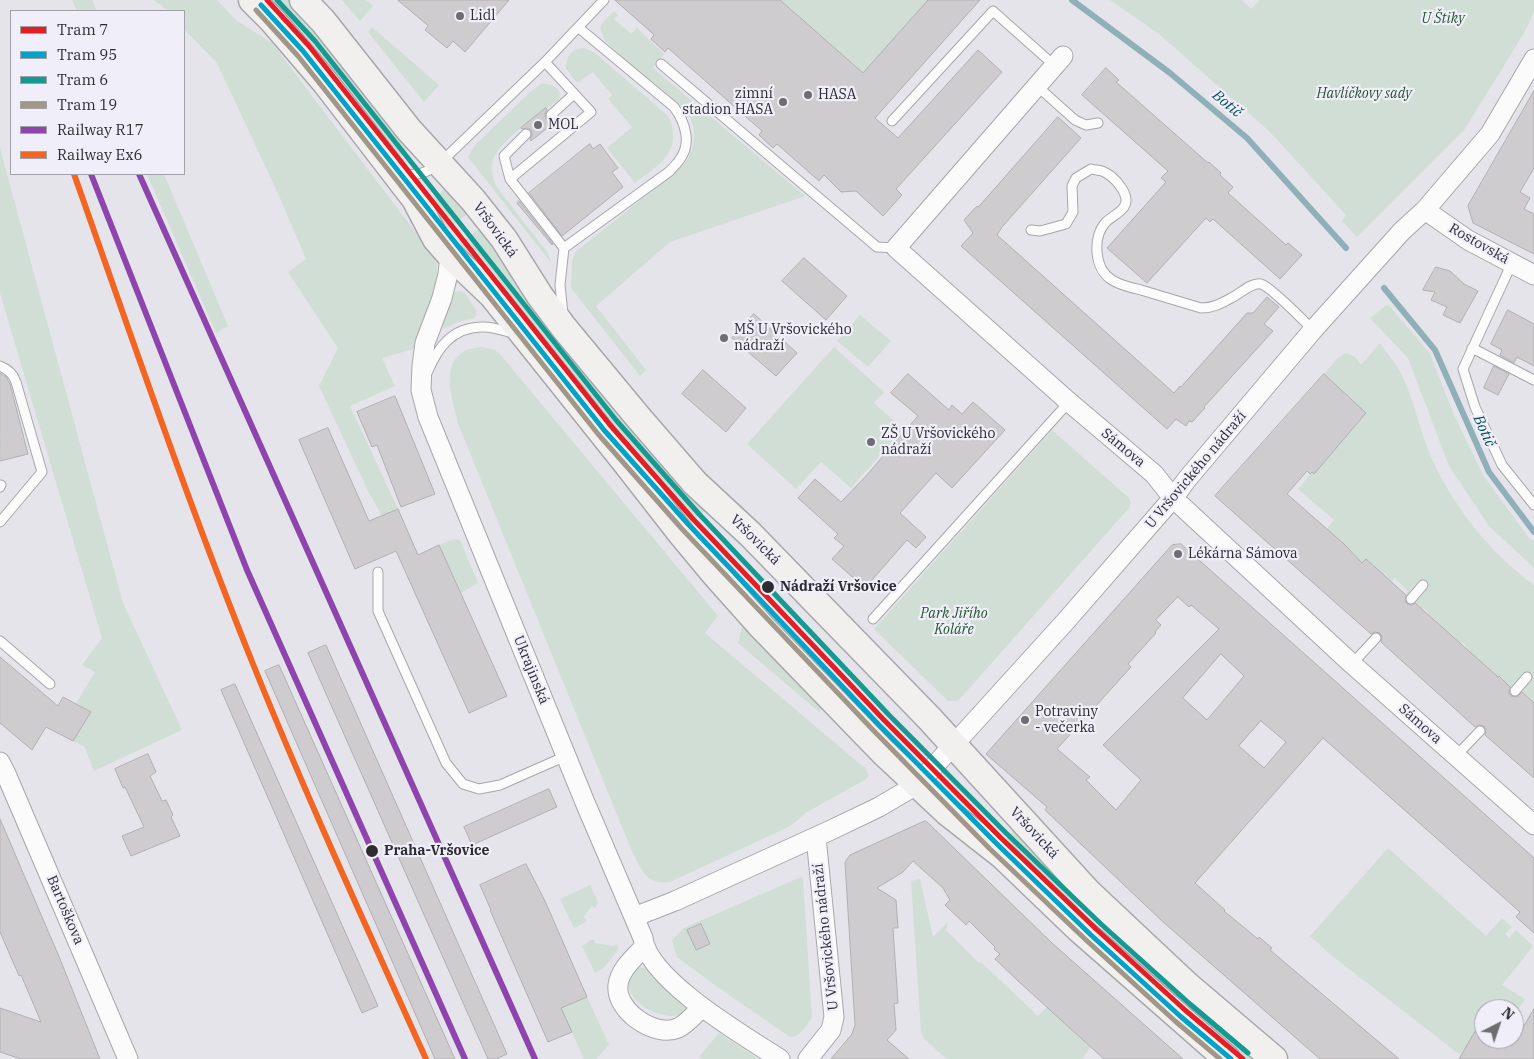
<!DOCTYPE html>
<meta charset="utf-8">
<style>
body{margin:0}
#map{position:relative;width:1534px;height:1059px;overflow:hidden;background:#e5e4ea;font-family:"IBM Plex Serif",serif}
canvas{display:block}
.legend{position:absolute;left:10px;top:10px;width:175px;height:165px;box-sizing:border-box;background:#f0eff9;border:1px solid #a2a1a9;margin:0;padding:6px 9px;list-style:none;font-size:15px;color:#2d2d31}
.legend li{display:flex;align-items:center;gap:10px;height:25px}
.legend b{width:25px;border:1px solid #a2a1a9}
.north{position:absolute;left:1474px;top:999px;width:50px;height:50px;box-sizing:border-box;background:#f0eff9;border:1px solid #a2a1a9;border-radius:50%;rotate:41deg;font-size:14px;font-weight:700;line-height:20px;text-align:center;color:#2d2d31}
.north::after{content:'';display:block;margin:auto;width:18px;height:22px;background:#6d6d72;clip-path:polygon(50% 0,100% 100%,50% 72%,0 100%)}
</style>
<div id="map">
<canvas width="1534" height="1059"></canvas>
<ul class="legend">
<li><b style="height:6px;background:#e31e25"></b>Tram 7</li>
<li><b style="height:6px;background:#02a3c6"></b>Tram 95</li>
<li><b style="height:6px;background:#149a93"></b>Tram 6</li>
<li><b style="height:6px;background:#a29786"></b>Tram 19</li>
<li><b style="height:6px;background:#8e44ad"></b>Railway R17</li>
<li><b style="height:6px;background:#f26522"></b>Railway Ex6</li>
</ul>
<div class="north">N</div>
</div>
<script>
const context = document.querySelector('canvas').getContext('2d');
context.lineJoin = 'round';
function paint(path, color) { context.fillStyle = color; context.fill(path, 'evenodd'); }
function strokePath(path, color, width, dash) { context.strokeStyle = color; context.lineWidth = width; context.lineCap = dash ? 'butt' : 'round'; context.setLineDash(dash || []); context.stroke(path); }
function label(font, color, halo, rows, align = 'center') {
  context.font = font + ' "IBM Plex Serif",serif'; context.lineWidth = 4.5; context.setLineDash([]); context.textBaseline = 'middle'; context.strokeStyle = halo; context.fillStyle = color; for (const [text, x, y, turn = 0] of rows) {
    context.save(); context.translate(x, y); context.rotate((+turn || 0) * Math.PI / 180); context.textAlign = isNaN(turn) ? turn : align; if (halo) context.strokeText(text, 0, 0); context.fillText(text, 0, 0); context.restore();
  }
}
const green = new Path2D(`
 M72 0H92L97 11H77Z
 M153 0H217L237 21 272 43 435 258 437 264V282L413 349 382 358 395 386 350 406 398 509 382 516 368 491 319 386 338 348 288 272 306 259 280 198 217 63 184 29V11H167L160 4Z
 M261 0H292L413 146 394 161Z
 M342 0H366L373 6 360 21Z
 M780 0H928L863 73Z
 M1110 0H1242L1251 9 1260 0H1534V12L1525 31 1502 69 1464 130 1357 237 1342 221 1346 215 1269 131 1159 34Z
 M614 11 618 15 614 19 631 34 637 28 664 54 653 68 805 196 670 242 596 306 646 370 640 376 571 288 572 261 575 252 680 169C692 156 698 138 691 120 686 109 674 100 665 92 646 76 620 58 604 39L600 27 603 22Z
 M372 27 439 85 424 102 368 32Z
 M585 48 595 53 667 115C671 121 673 127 673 134 675 158 651 170 635 183L607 148 632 127 608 99 612 95 593 72 579 82H576L566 68C566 56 572 48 585 48Z
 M541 84C549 83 555 86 560 92L559 100C542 111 499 141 493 160 490 169 493 177 496 186L547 252 552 264 468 157 475 145 529 93Z
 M0 148 123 603 182 730 94 771 84 746 73 741 91 712 76 704 95 672 82 665 102 638 0 293Z
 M147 174H164L228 326 216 333Z
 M446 188 467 214 448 229 428 203Z
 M479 229 707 509 686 528 459 244Z
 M459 291 464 292 476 310V316L474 318 458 322 444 329 442 318 455 292Z
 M1388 304 1430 354 1454 415 1483 475 1529 538 1534 541V568L1489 526 1449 466 1408 358 1370 318Z
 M860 315 891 341 868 367 837 341Z
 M1380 343C1386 352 1393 360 1398 368 1412 392 1417 421 1427 447 1447 499 1489 553 1534 585V703L1522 692 1519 695 1503 682 1504 680 1500 676 1498 677 1465 648 1466 646 1462 642 1461 644 1427 614 1428 612 1423 608 1422 609 1405 595 1408 591 1395 578 1391 582 1385 574 1383 575 1366 559 1363 563 1326 530 1334 520 1298 489 1317 466 1329 456 1366 413 1324 374 1338 358 1346 353 1355 357 1361 365Z
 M482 347 495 350 500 354 718 616 705 633 866 769 869 776 863 781 807 812 790 826 782 830 670 882C644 885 642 869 631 849L459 426C454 406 439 366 463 352 468 348 476 348 482 347Z
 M834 347 884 392 874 403 903 429 851 488 821 462 796 489 747 444Z
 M1052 430 1129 498 1131 503 1129 508 958 701H948L874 629Z
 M454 539 460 540 478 583 461 593 439 545Z
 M743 624 822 707 819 712 738 643Z
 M1014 831 1085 900 1073 913 1002 844Z
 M1388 848 1486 936 1502 918 1512 927 1505 934 1509 938 1516 930 1533 946 1502 985 1525 999 1514 1017V1009H1484V1022L1462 1055 1455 1051 1331 955 1310 936Z
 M801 877 803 879 812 1018C806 1025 800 1038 790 1037L716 986 677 957 672 940 684 928ZM700 924 710 944 696 950 687 930Z
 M920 879 933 937 948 922 946 930 979 963 981 962 1038 1016 1047 1007 1091 1047 1082 1059H947L924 1039 921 1032 911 881Z
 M590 885 598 903 595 908 592 906 583 917 587 920 584 923 574 928 560 899Z
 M1109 922 1263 1059H1235L1097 935Z
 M591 940H595L594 943 614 946 616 944 619 948 604 968 595 973 582 946Z
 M640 967 645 968 659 983 685 1007 687 1011C666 1028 615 997 632 974 634 970 635 968 640 967Z
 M587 997 609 1045 596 1059H584L561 1008Z
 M719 1033 758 1059H703L699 1057Z`);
const stream = new Path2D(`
 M1072 0 1170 73 1247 138 1346 248
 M1384 288 1435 350 1489 472 1534 532`);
const building = new Path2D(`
 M398 0H509L465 52 453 41 447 48 425 30 428 26Z
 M615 0H780L863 73 928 0H980L875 118 898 138 978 50 1002 72 896 189 902 195 883 216 856 191 841 192 824 175 819 181 777 144 773 148 759 135 762 131 668 48 665 52 651 39 654 35Z
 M1106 68 1119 80 1116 82 1208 163 1209 162 1221 173 1220 175 1233 187 1228 193 1286 245 1288 243 1302 255 1280 279 1213 219 1210 222 1206 218 1147 283 1107 248 1166 182 1161 178 1168 171 1082 95Z
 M1534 91V168L1520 192 1530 198 1524 209 1534 214V254L1473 223 1468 206Z
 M546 108 547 110 545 114 546 119 550 121 555 120 556 121 531 141 530 139 532 135 531 130 527 128 522 129 521 128Z
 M1058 117 1081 138 1002 227 997 235 1174 393 1180 386 1181 387 1247 313H1253L1267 297 1279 307 1264 324 1273 331 1204 407 1205 408 1192 422 1189 421 1186 426 1176 419 1167 429 961 246 973 233 964 220 977 206 978 207Z
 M590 144 593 149 600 144 618 168 612 172 623 187 562 236 529 193Z
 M519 201 553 244 552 245 517 203Z
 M804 258 847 296 826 320 782 281Z
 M1436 267 1450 271 1464 284 1478 291 1460 323 1443 315 1447 307 1431 300 1435 292 1423 290Z
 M1508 310 1534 324V366L1517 357 1514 363 1500 355 1502 350 1491 344Z
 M754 314 797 353 776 376 732 338Z
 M1494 366 1509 374 1498 395 1484 388Z
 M703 370 746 408 726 432 682 394Z
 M0 373 6 377 10 384 28 454 0 461Z
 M908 374 949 410 952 405 962 414 973 402 1005 430 952 488 936 473 900 513 926 537 916 548 907 540 865 588 832 559 844 546 834 538 838 534 798 498 815 479 841 502 865 477 918 416 891 393Z
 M1324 374 1366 413 1314 474 1312 472 1310 474 1307 471 1287 494 1344 544 1362 563 1366 559 1406 595 1405 601 1407 604 1413 605 1415 603 1498 677 1499 676 1510 687 1509 693 1511 696 1517 697 1522 692 1534 703V778L1485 735 1486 730 1484 726 1479 725 1475 727 1381 642 1382 637 1380 633 1375 632 1371 634 1215 496Z
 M395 396 435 494 401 507 377 445 372 447 357 412Z
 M328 428 369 521 398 509 418 555 439 545 507 696 469 713 396 551 355 569 299 440Z
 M1181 544 1534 858V933L1516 917 1520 912 1323 738 1195 883 1225 910 1224 911 1258 939 1259 937 1272 948 1270 950 1399 1059H1320L1162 921 1045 810 1047 807 986 754 1172 545ZM1178 597 1189 607 1191 605 1219 629 1103 745 1141 780 1116 810 1086 780 1090 777 1057 749 1131 667 1128 664 1156 633 1155 632 1161 625 1156 620ZM1221 654 1244 676 1207 720 1183 698ZM1261 721 1286 742 1264 768 1239 746Z
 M326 645 507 1054 496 1059H488L308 653Z
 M0 657 58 706 63 697 91 712 73 741 46 727 32 750 0 723Z
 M279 665 455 1059H435L265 671Z
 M235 684 378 1006 362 1013 221 690Z
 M148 754 156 772 150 776 162 801 166 800 173 815 171 817 180 836 131 856 122 836 144 827 125 787 123 788 115 769Z
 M549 789 557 807 472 845 464 827Z
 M0 819 60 959 100 1059H21L0 1052V1008L41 1022 21 975 19 976 0 932Z
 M926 821 1052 943 1183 1059H1104L1017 980 995 959 1000 954 994 949 995 947 969 921 966 925 945 905 950 900 943 888 913 861 903 872 877 888 896 900 898 928H893L898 1003 894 1004 896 1030 887 1040 909 1059H831L852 1034 855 1025 845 862 850 855 920 823Z
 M526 864 545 901 587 997 561 1008 572 1032 548 1042 490 910H491L480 885Z
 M701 924 710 944 696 950 687 930Z
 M1534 1009V1059H1459L1484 1016V1039H1516Z`);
const service = new Path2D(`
 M545 62 591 112 510 179 564 248 560 285 563 314
 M661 64 877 247 896 248
 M1037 86 1075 120 1086 125 1098 123
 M551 115 574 94
 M892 121 993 11 1055 66
 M402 174C418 176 426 173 439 164L545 62 604 0
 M510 179 504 156 526 134
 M1031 230 1040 231 1066 224 1073 212 1072 186 1076 178 1091 169C1095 170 1099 170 1102 171 1113 175 1132 195 1124 207 1120 213 1111 217 1106 222 1092 237 1094 269 1112 280 1120 285 1132 288 1141 290 1161 296 1181 302 1201 308 1214 308 1222 303 1233 297 1241 293 1252 282 1261 284 1271 287 1304 321 1313 330
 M564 248 670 171C673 167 678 163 680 159 692 143 685 122 674 107L579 28
 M1512 263 1463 369 1475 407 1502 465 1534 505
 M1472 348 1534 380
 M0 366C9 370 13 374 16 382L42 472 0 522
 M428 371C438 347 452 328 481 327 492 326 505 331 516 334
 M0 487 1 485
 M378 572V611L446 763 463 784 479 789 500 785 566 756
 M1411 599 1423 585
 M873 619 1069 402
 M0 641 50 684
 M1352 664 1376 638
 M1515 691 1527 677
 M1456 756 1480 731`);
const minor = new Path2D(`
 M1063 56 896 248 1069 402 1154 474 1173 498 1352 664 1534 825
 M1425 210 1468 240 1534 275
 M450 255 448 274 442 298 425 343 422 366 421 390 428 417 584 800 643 938C648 980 746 1037 780 1059
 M0 762 6 774 128 1059
 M634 917 675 901 831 830 879 807 918 784 1065 622 1173 498 1188 478 1313 330 1402 231 1425 210 1490 134 1534 59
 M644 947C634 958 620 969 618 985 615 1011 655 1038 678 1028 687 1024 694 1015 701 1008
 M808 1059 831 1030 834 1017 816 837`);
const secondary = new Path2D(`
 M252 0 272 20 325 82 415 199 436 239 450 255 492 295 626 463 683 536 713 572 762 627 883 752 947 812 1003 856 1079 929 1227 1059
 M303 0 323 21 409 130 473 200 504 239 540 296 565 329 638 417 695 483 750 534 929 718 1088 892 1187 985 1274 1059`);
const rail1 = new Path2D(`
 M91 174 247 570 465 1059
 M139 174 535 1059`);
const rail2 = new Path2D(`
 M74 174C132 338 188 503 253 664 307 798 367 928 426 1059`);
const tram1 = new Path2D(`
 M267 0 309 46 610 425 693 519 884 720 1001 838 1096 929 1185 1010 1243 1059`);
const tram2 = new Path2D(`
 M261 5 303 51 604 430 688 524 879 725 996 843 1091 935 1180 1016 1231 1059`);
const tram3 = new Path2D(`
 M277 0 315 41 616 420 699 514 889 715 1006 833 1101 924 1190 1004 1248 1053`);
const tram4 = new Path2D(`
 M256 10 298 56 598 434 682 529 873 730 990 849 1086 940 1175 1021 1220 1059`);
const markers = [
 [460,16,5,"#6d6d72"],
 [808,95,5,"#6d6d72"],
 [783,102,5,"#6d6d72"],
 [538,125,5,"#6d6d72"],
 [724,338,5,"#6d6d72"],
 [871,442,5,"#6d6d72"],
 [1178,554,5,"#6d6d72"],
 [768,587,7,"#2d2d31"],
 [1025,720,5,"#6d6d72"],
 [372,851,7,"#2d2d31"]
];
const poiNames = [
 ["Lidl",470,16],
 ["zimní",773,94,"right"],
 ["stadion HASA",773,110,"right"],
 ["HASA",818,95],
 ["MOL",548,125],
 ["MŠ U Vršovického",734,330],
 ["nádraží",734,346],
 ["ZŠ U Vršovického",881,434],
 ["nádraží",881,450],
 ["Lékárna Sámova",1188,554],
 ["Potraviny",1035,712],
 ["- večerka",1035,728]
];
const parkNames = [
 ["U Štiky",1443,19],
 ["Havlíčkovy sady",1364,94],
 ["Park Jiřího",954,614],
 ["Koláře",954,630]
];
const streetNames = [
 ["Vršovická",495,230,54],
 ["Rostovská",1479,244,30],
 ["Sámova",1123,448,40],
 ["U Vršovického nádraží",1196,470,-50],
 ["Vršovická",755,540,45],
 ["Ukrajinská",531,670,68],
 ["Sámova",1420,724,42],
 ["Vršovická",1034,833,47],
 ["Bartoškova",65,910,67],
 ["U Vršovického nádraží",826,937,-96]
];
const stopNames = [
 ["Nádraží Vršovice",780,587],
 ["Praha-Vršovice",384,851]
];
const waterNames = [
 ["Botič",1227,104,40],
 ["Botič",1484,431,66]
];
paint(green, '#d0ded5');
strokePath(stream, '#90b0b9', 6);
paint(building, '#ceccce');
strokePath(building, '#b1afb1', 1);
strokePath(service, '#a7a7ab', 11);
strokePath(minor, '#a7a7ab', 21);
strokePath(secondary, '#a7a7ab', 29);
strokePath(service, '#fbfbfc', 9);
strokePath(minor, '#fbfbfc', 19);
strokePath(secondary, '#f2f0ef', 26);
strokePath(rail1, '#8e44ad', 6);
strokePath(rail2, '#f26522', 6);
strokePath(tram1, '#e31e25', 5);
strokePath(tram2, '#02a3c6', 5);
strokePath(tram3, '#149a93', 5);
strokePath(tram4, '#a29786', 5);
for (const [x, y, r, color] of markers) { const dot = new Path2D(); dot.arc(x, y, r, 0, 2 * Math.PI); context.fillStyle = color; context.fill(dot); strokePath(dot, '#f0eff9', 2); }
label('14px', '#2d2d31', '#f0eff9', poiNames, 'left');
label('italic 14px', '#24542f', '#f0eff9', parkNames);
label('14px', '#2d2d31', '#f0eff9', streetNames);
label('bold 14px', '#2d2d31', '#f0eff9', stopNames, 'left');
label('italic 15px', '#064d5a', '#f0eff9', waterNames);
</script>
